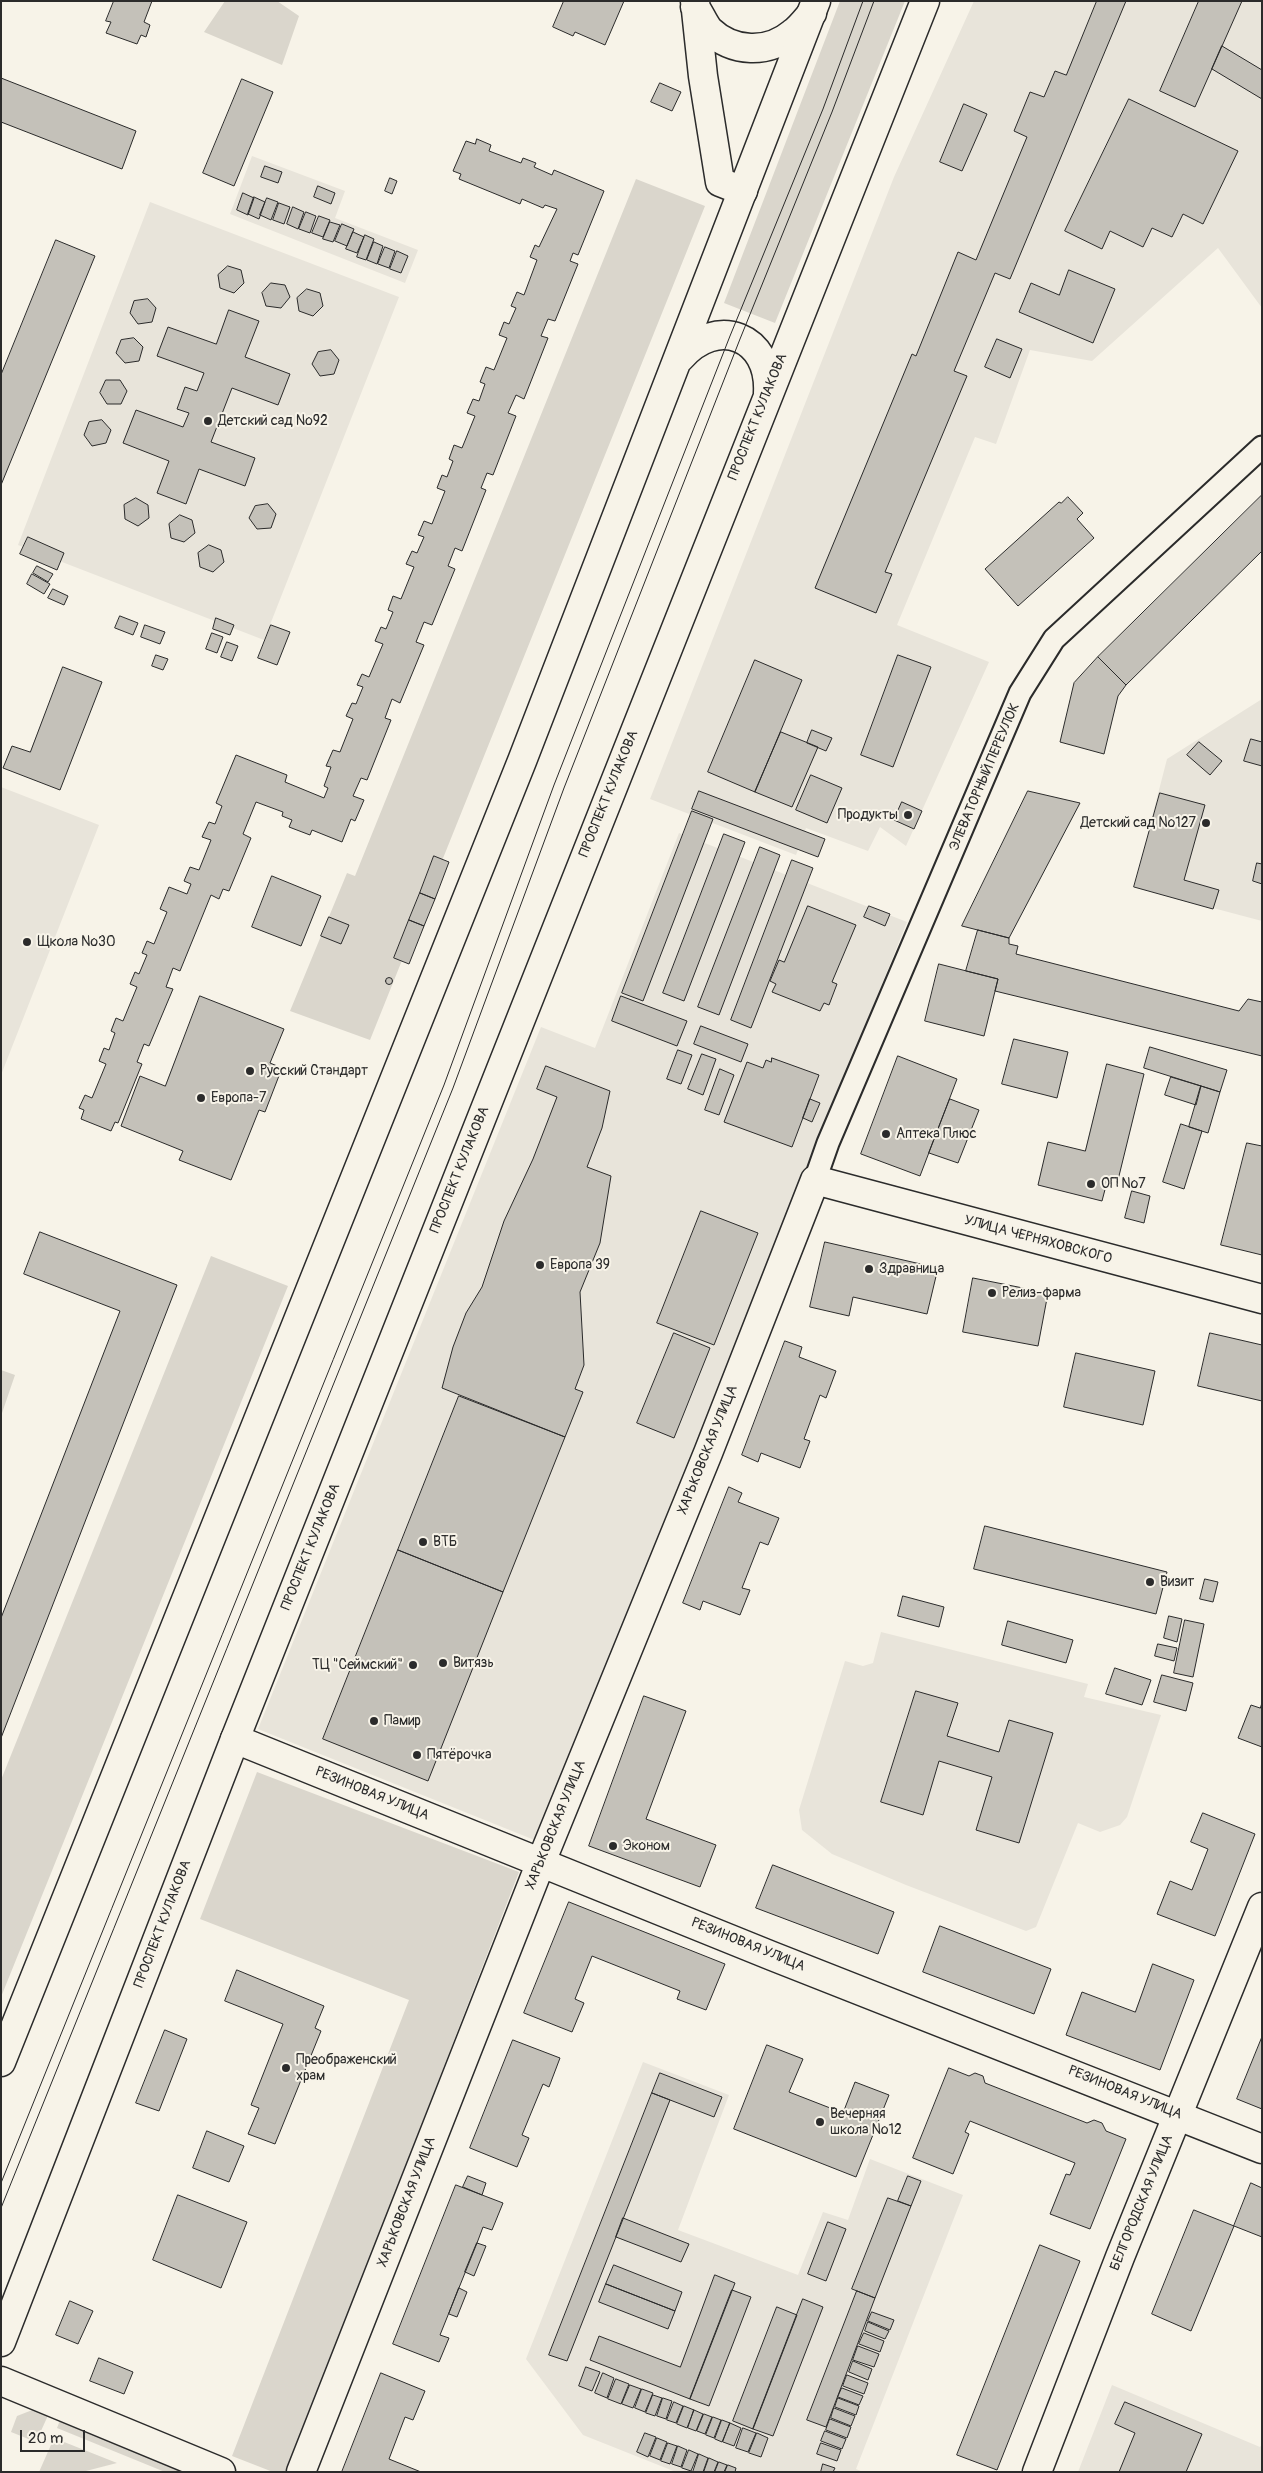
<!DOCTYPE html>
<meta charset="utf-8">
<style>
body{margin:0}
#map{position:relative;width:1263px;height:2473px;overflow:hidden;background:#f7f3e8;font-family:Pangolin,sans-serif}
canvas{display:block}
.frame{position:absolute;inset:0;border:2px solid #2b2b2b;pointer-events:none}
.scale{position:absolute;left:20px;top:2430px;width:65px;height:22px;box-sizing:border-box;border:2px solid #2b2b2b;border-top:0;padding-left:6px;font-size:15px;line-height:18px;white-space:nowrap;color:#2b2b2b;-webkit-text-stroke:4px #f7f3e8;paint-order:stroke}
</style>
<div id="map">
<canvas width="1263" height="2473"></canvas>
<div class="frame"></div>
<div class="scale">20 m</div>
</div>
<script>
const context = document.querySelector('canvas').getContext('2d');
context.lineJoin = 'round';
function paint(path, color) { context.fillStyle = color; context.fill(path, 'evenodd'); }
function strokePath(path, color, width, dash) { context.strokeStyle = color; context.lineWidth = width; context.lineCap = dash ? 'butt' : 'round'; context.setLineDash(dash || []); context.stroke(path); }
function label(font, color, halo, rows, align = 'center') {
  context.font = font + ' Pangolin,sans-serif'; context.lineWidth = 4; context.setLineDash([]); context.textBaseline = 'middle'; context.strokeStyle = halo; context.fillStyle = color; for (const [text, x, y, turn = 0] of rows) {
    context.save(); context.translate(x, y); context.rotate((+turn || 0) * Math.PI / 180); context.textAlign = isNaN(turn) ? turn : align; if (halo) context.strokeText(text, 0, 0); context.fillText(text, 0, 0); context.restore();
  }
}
const built = new Path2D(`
 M974 1H1262V308L1218 248 1092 361 1030 350 996 444 975 437 897 625 989 662 906 846 880 827 868 851 806 828 796 855 650 799 894 177Z
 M252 156 345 191 335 218 418 250 405 283 230 214Z
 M150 202 399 297 264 640 18 545Z
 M1262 699V921L1134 887 1167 759Z
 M1 787 99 825 1 1075Z
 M679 833 907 922 537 1841 258 1729 541 1027 595 1048Z
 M881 1632 1088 1684 1084 1697 1161 1715 1127 1817 1120 1825 1100 1832 1078 1823 1036 1927 1026 1931 906 1885 832 1854 802 1830 799 1810 845 1661 863 1666 873 1663Z
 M643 2062 729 2095 678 2230 798 2275 823 2212 848 2220 870 2159 963 2195 856 2469 863 2472H676L583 2435 526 2359Z
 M1112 2385 1260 2447 1262 2444V2472H1078Z`);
const green = new Path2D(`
 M225 1H277L299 16 282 65 204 32Z
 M840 1H905L775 323 724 303Z
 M636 179 705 206 370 1040 290 1011 347 873 355 876Z
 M211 1256 288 1286 1 1997V1780Z
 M1 1370 15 1375 1 1416Z
 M257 1772 519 1872 287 2472H273L232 2456 409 2000 200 1919Z
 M40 2407 50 2411 36 2442 11 2432 17 2416Z
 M62 2415 199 2472H165L57 2428Z
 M54 2438 117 2463 82 2472H39Z`);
const building = new Path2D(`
 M114 1H152L144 22 150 25 146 37 141 35 137 44 106 33 111 22 106 21Z
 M564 1H624L605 45 575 32 573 36 553 27Z
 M1097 1H1126L1010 279 995 273 954 371 967 376 885 572 892 574 876 613 815 588 912 354 916 356 958 252 976 260 1027 137 1014 131 1030 92 1044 97 1055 71 1066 75Z
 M1199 1H1242L1195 107 1160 91Z
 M1222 46 1262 70V99L1212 69Z
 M1 78 136 131 122 169 1 122Z
 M242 79 273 92 234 186 203 173Z
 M660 83 681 92 672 111 651 102Z
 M1129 99 1238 151 1203 224 1183 214 1172 237 1152 228 1143 247 1110 231 1102 249 1065 231Z
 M964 104 987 114 962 171 940 162Z
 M477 139 491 145 489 151 521 163 523 158 536 163 534 167 552 175 554 170 604 191 578 255 573 253 570 261 578 264 555 321 548 319 541 336 548 338 524 399 516 395 508 413 516 416 493 475 487 473 481 488 486 490 462 551 455 548 448 566 455 569 432 625 424 622 416 642 424 645 400 703 392 699 385 718 391 720 367 780 361 778 353 796 364 800 355 821 351 819 342 842 312 830 310 835 289 827 292 820 282 816 283 812 256 802 243 834 251 838 229 891 223 889 219 899 211 895 180 971 173 968 166 987 173 989 149 1046 144 1044 137 1062 142 1064 118 1123 115 1122 111 1131 81 1119 84 1110 79 1108 85 1095 92 1098 106 1064 99 1061 104 1048 109 1050 115 1033 111 1031 116 1018 123 1021 137 987 130 984 135 972 139 974 147 955 142 953 147 941 154 944 167 912 160 909 169 887 187 894 191 884 184 881 190 867 199 870 211 840 202 837 209 822 215 824 222 806 216 803 236 755 287 775 285 782 324 798 328 788 324 786 331 767 326 766 333 750 340 752 353 719 346 716 352 703 356 704 363 687 357 685 362 674 369 677 383 644 375 641 381 627 386 629 393 612 388 610 393 596 401 599 414 567 406 564 412 551 417 553 424 537 418 535 424 521 432 524 445 491 437 488 442 475 447 477 453 461 449 459 454 445 462 448 475 416 467 413 473 399 479 401 485 384 480 382 486 367 494 370 507 338 499 335 504 322 509 324 516 308 511 306 517 292 524 295 537 260 530 257 535 245 539 247 557 209 545 205 543 208 522 199 520 204 459 179 461 174 453 171 466 141 475 144Z
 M265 166 282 172 278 183 261 177Z
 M390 178 397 181 392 194 385 191Z
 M318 186 335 193 331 204 314 197Z
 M243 193 254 198 248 215 237 210Z
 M254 197 265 202 259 219 248 214Z
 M267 198 278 202 271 220 260 215Z
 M279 203 290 207 284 224 273 220Z
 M293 207 304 212 298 229 287 224Z
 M306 212 316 216 310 233 299 229Z
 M319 216 330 220 323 237 312 233Z
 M330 222 340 225 333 242 323 239Z
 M342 224 354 229 347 246 335 241Z
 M353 232 364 237 357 253 346 249Z
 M365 235 374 239 366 260 357 257Z
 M56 240 95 256 1 485V375Z
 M374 242 383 246 377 264 367 260Z
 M385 247 395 251 389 268 378 264Z
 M397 251 408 256 401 273 390 269Z
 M228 266 241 270 244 283 234 293 220 288 218 275Z
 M1069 270 1115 289 1093 343 1019 312 1031 283 1059 295Z
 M271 283 285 285 290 297 281 308 266 306 262 293Z
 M307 289 320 293 323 306 313 316 299 311 297 298Z
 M148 299 156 308 152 322 138 324 130 313 134 301Z
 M229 310 259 321 245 357 290 374 278 405 232 388 211 442 255 458 245 486 199 469 186 504 157 493 169 461 123 443 136 410 183 427 189 413 177 409 185 387 197 391 204 373 157 356 168 327 216 344Z
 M134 338 143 347 139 361 125 363 116 353 121 340Z
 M997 339 1022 349 1010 378 985 367Z
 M331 350 339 360 334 374 320 376 312 364 318 352Z
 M106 380H120L127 391 121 404H107L100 393Z
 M102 420 111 430 106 443 92 446 84 435 89 422Z
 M1262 495V551L1126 685 1098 657Z
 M1068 497 1083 513 1077 519 1094 538 1018 606 985 569 1059 502 1061 503Z
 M136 498 148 505 149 518 138 526 125 519 124 505Z
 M268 504 276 514 271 528 257 529 249 518 255 506Z
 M180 515 192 520 195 533 184 542 171 538 169 524Z
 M28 537 64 553 57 570 20 554Z
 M209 545 221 550 224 562 213 572 200 567 198 553Z
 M37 566 53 574 48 582 33 573Z
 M32 574 50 584 44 594 27 584Z
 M53 589 68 596 64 605 48 598Z
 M120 616 138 623 133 635 115 628Z
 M216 618 234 625 230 635 213 629Z
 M145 625 165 632 160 644 141 637Z
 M271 625 290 632 277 665 258 658Z
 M212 633 223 637 217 653 206 649Z
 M227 642 238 646 232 661 221 657Z
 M156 655 168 659 163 670 152 666Z
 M898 655 931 667 893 767 861 755Z
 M1098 657 1126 685 1118 696 1104 754 1060 742 1074 683Z
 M755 660 802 680 755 792 708 772Z
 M63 667 102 682 60 790 3 768 12 746 30 752Z
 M812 730 832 738 826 751 807 743Z
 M781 732 818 747 792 807 755 792Z
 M1251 739 1262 742V766L1244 761Z
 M1199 742 1222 761 1210 775 1187 755Z
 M811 775 842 788 827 823 796 810Z
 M699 791 825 839 818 857 692 809Z
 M1028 791 1080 803 1009 938 962 926Z
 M1160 793 1205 805 1184 880 1219 890 1213 909 1134 887Z
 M902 802 922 811 914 829 894 820Z
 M692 811 713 819 643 1001 622 993Z
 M724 834 745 842 684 1001 663 993Z
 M760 847 780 855 719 1015 698 1007Z
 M434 856 449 862 435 899 420 893Z
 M792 860 813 868 751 1028 731 1020Z
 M1257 863 1262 864V884L1253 881Z
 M272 876 321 896 301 946 252 927Z
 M420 893 435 899 424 926 409 920Z
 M808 906 856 925 832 982 837 984 829 1005 824 1003 820 1011 772 992 776 984 770 981 779 960 784 962Z
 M869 906 890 914 885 926 864 917Z
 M329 917 349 925 341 944 321 936Z
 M409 920 424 926 409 964 394 958Z
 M978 930 1009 938V944L1018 946 1016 954 1239 1011 1248 999 1262 1002V1056L995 991 998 979 966 971Z
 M939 964 998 979 984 1036 925 1021Z
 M385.5 981a3.5 3.5 0 1 1 7 0a3.5 3.5 0 1 1-7 0Z
 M200 996 284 1029 270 1063 282 1068 265 1112 259 1110 231 1180 179 1160 183 1151 121 1126 140 1076 165 1086Z
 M621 996 687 1021 677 1046 612 1021Z
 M701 1026 748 1044 741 1062 694 1044Z
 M1014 1039 1068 1052 1057 1098 1002 1084Z
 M1150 1047 1227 1070 1220 1092 1144 1068Z
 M678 1050 692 1055 681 1084 667 1079Z
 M702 1054 716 1059 703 1095 688 1089Z
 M898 1056 957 1079 920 1176 861 1154Z
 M772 1058 819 1075 792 1147 724 1122 747 1062 763 1068 766 1060 771 1062Z
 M1107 1064 1144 1074 1118 1180 1108 1178 1102 1201 1038 1185 1048 1142 1085 1151Z
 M546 1066 610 1091 602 1128 587 1167 611 1176 600 1243 580 1292 584 1365 575 1389 583 1392 565 1437 442 1388 453 1347 466 1313 482 1287 504 1221 533 1159 557 1097 537 1089Z
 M720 1069 734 1075 719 1115 705 1110Z
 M1171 1077 1201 1086 1196 1105 1165 1095Z
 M1201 1086 1220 1092 1208 1133 1189 1127Z
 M810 1099 820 1103 812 1122 803 1118Z
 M950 1099 979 1110 958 1163 929 1153Z
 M1181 1124 1202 1131 1184 1189 1163 1182Z
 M1247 1143 1262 1146V1255L1221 1245Z
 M1132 1191 1150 1196 1144 1223 1125 1218Z
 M701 1211 758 1233 714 1345 657 1323Z
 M40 1232 177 1285 1 1738V1618L120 1311 24 1274Z
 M825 1242 938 1268 927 1314 853 1297 849 1316 810 1307Z
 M973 1278 1048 1293 1038 1346 963 1332Z
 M674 1333 710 1348 674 1438 637 1423Z
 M1210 1333 1262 1345V1401L1198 1386Z
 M785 1341 802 1347 799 1357 836 1371 826 1398 820 1395 804 1439 810 1441 800 1468 761 1453 758 1462 742 1455Z
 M1076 1353 1155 1371 1143 1425 1064 1407Z
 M459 1396 565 1437 503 1592 398 1550Z
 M729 1487 742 1493 738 1502 779 1518 768 1545 760 1542 742 1588 750 1590 740 1615 703 1601 700 1610 683 1603Z
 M985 1526 1167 1572 1156 1614 974 1569Z
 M398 1550 503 1592 428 1781 323 1739Z
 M1205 1579 1218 1582 1213 1602 1200 1599Z
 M903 1596 944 1607 939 1627 898 1616Z
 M1169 1616 1182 1619 1177 1642 1164 1638Z
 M1185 1620 1204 1624 1193 1677 1174 1673Z
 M1008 1621 1073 1640 1066 1663 1002 1645Z
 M1158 1644 1177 1648 1174 1661 1155 1656Z
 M1115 1668 1151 1680 1142 1705 1106 1694Z
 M1162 1675 1193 1683 1186 1711 1154 1702Z
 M916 1691 958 1703 947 1736 999 1752 1009 1720 1053 1733 1019 1843 976 1830 992 1777 939 1761 923 1815 881 1802Z
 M644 1696 686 1711 646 1819 716 1845 700 1887 589 1846Z
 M1262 1703V1747L1238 1738 1251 1705 1260 1708Z
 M1203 1813 1255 1834 1215 1936 1157 1914 1170 1881 1192 1890 1208 1849 1191 1842Z
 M773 1865 894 1912 878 1954 756 1908Z
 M569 1902 725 1964 706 2010 677 1999 680 1991 592 1956 575 1999 584 2003 572 2032 524 2013Z
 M940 1926 1051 1969 1034 2014 923 1972Z
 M1153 1964 1194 1980 1160 2070 1066 2035 1082 1992 1135 2012Z
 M237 1970 324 2006 315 2028 321 2031 275 2144 248 2134 259 2108 251 2105 283 2024 225 2001Z
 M165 2030 187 2039 159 2111 136 2103Z
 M1262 2037V2109L1237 2099Z
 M513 2040 560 2058 549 2087 543 2084 522 2135 529 2138 517 2167 470 2148Z
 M767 2045 803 2059 789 2092 843 2113 855 2082 889 2095 856 2177 734 2129Z
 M949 2068 969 2076 975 2073 983 2076 985 2083 1087 2123 1094 2120 1102 2123 1106 2131 1126 2139 1090 2229 1050 2214 1066 2174 1070 2175 1075 2163 970 2121 965 2132 969 2134 953 2174 913 2158Z
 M660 2073 722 2097 714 2117 652 2093Z
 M652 2093 670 2100 567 2361 549 2355Z
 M207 2131 244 2146 229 2182 193 2168Z
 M468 2176 486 2183 482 2195 463 2187Z
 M908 2176 921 2181 911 2206 898 2201Z
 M1251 2183 1262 2188V2237L1234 2226Z
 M456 2185 503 2203 492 2230 483 2227 477 2243 440 2335 449 2338 439 2362 393 2344Z
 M178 2195 247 2222 221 2288 153 2260Z
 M888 2198 911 2206 875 2298 852 2289Z
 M1194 2210 1234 2226 1191 2331 1152 2314Z
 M623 2218 689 2244 681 2262 616 2237Z
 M828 2222 846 2229 826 2281 808 2274Z
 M477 2243 486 2246 474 2276 465 2272Z
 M1040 2245 1080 2261 997 2470 957 2455Z
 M614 2265 682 2292 675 2311 606 2284Z
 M715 2275 735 2283 690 2399 590 2360 599 2336 680 2367Z
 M606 2284 675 2311 668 2329 599 2302Z
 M459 2288 467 2292 457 2317 449 2314Z
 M732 2290 751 2297 709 2406 690 2399Z
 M857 2291 875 2298 826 2427 807 2420Z
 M803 2299 823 2307 773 2436 753 2429Z
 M70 2301 93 2311 78 2344 56 2335Z
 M777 2307 797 2315 753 2429 733 2421Z
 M872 2312 894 2320 890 2330 868 2321Z
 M868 2322 889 2331 885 2339 865 2331Z
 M864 2333 884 2341 880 2352 859 2344Z
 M858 2346 879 2354 874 2367 853 2360Z
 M99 2358 133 2372 124 2394 90 2381Z
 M853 2361 872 2369 868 2380 849 2372Z
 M586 2367 600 2372 592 2391 579 2386Z
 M381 2373 425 2391 413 2420 405 2417 389 2459 421 2472H342Z
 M603 2373 614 2378 607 2398 595 2393Z
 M847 2375 868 2383 864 2394 843 2386Z
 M616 2379 629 2384 621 2404 608 2399Z
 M630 2385 641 2389 633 2408 622 2404Z
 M842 2388 863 2396 859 2405 838 2397Z
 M642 2389 653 2393 645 2412 635 2408Z
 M653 2395 662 2398 655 2416 646 2413Z
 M663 2398 672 2401 666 2419 657 2416Z
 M838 2398 859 2406 856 2415 835 2407Z
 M674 2402 683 2406 676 2423 667 2420Z
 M1125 2402 1202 2434 1186 2472H1119L1135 2433 1115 2424Z
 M684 2406 694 2410 687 2428 677 2424Z
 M834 2408 855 2416 851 2426 831 2418Z
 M694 2410 703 2414 696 2431 688 2428Z
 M704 2414 712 2417 705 2434 697 2431Z
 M713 2417 721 2420 714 2438 706 2435Z
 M830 2419 851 2427 847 2438 826 2430Z
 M722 2420 730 2423 722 2442 715 2439Z
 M730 2423 741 2428 734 2446 723 2442Z
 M743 2428 756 2433 748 2452 736 2448Z
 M825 2431 846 2439 842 2449 821 2441Z
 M645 2433 656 2437 648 2457 637 2452Z
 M757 2433 768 2438 761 2457 749 2453Z
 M657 2438 667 2442 660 2460 650 2456Z
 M668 2443 677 2446 670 2464 661 2461Z
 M821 2443 841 2450 837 2461 817 2454Z
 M678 2446 687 2450 681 2467 672 2464Z
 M689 2450 698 2454 691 2471 682 2468Z
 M699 2454 708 2458 703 2472H693Z
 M709 2458 718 2462 714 2472H704Z
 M719 2462 727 2465 724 2472H715Z
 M823 2464 835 2468 833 2472H821Z
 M728 2465 736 2468 735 2472H725Z`);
const street = new Path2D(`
 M815 1180 828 1143 1020 693 1054 639 1262 447`);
const secondary = new Path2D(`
 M695 1 703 76 720 182 743 191
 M695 7C700 14 704 24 709 30 733 53 768 54 793 33 800 28 806 20 812 13
 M235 1739 772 1956 1262 2149
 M1 2381 221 2472
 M301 2472 541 1862 708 1453 815 1180 1262 1299
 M1037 2472 1120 2257 1262 1907`);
const primary = new Path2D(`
 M680 358C717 315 771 336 768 393
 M1 2062 522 761 816 1
 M1 2342 235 1739 925 1`);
const tram = new Path2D(`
 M1 2183 444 1085 554 785 730 336 823 109 863 1
 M1 2208 453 1088 564 788 740 339 832 112 874 1`);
const markers = [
 [208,421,5,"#2b2b2b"],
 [908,815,5,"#2b2b2b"],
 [1206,823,5,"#2b2b2b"],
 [27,942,5,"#2b2b2b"],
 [250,1071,5,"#2b2b2b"],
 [201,1098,5,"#2b2b2b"],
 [886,1134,5,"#2b2b2b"],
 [1091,1184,5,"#2b2b2b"],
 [540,1265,5,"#2b2b2b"],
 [869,1269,5,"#2b2b2b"],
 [992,1293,5,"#2b2b2b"],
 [423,1542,5,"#2b2b2b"],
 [1150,1582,5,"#2b2b2b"],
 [443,1663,5,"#2b2b2b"],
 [413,1665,5,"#2b2b2b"],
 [374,1721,5,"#2b2b2b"],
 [417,1755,5,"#2b2b2b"],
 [613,1846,5,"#2b2b2b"],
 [286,2068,5,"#2b2b2b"],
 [820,2122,5,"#2b2b2b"]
];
const streetNames = [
 ["ПРОСПЕКТ КУЛАКОВА",758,417,-68],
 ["ЭЛЕВАТОРНЫЙ ПЕРЕУЛОК",985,777,-67],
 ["ПРОСПЕКТ КУЛАКОВА",609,794,-68],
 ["ПРОСПЕКТ КУЛАКОВА",460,1170,-68],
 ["УЛИЦА ЧЕРНЯХОВСКОГО",1038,1240,15],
 ["ХАРЬКОВСКАЯ УЛИЦА",708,1450,-68],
 ["ПРОСПЕКТ КУЛАКОВА",311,1547,-68],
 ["РЕЗИНОВАЯ УЛИЦА",372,1794,22],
 ["ХАРЬКОВСКАЯ УЛИЦА",556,1825,-68],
 ["ПРОСПЕКТ КУЛАКОВА",163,1924,-69],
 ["РЕЗИНОВАЯ УЛИЦА",748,1945,22],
 ["РЕЗИНОВАЯ УЛИЦА",1125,2093,22],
 ["ХАРЬКОВСКАЯ УЛИЦА",407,2202,-69],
 ["БЕЛГОРОДСКАЯ УЛИЦА",1142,2203,-68]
];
const poiNames = [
 ["Детский сад №92",218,421],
 ["Продукты",898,815,"right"],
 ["Детский сад №127",1196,823,"right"],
 ["Щкола №30",37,942],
 ["Русский Стандарт",260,1071],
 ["Европа-7",211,1098],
 ["Аптека Плюс",896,1134],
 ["ОП №7",1101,1184],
 ["Европа 39",550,1265],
 ["Здравница",879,1269],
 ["Релиз-фарма",1002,1293],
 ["ВТБ",433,1542],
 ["Визит",1160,1582],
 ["Витязь",453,1663],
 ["ТЦ \"Сеймский\"",403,1665,"right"],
 ["Памир",384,1721],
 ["Пятёрочка",427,1755],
 ["Эконом",623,1846],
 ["Преображенский",296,2060],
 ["храм",296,2076],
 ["Вечерняя",830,2114],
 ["школа №12",830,2130]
];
paint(built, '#e8e4da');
paint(green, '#dad6cc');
paint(building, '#c4c1b9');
strokePath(building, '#2b2b2b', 1);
strokePath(street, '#2b2b2b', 25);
strokePath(secondary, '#2b2b2b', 31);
strokePath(primary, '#2b2b2b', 31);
strokePath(street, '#f7f3e8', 21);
strokePath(secondary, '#f7f3e8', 28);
strokePath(primary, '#f7f3e8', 28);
strokePath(tram, '#2b2b2b', 1);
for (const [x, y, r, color] of markers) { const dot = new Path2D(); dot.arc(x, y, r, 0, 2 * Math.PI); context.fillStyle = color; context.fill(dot); strokePath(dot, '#f7f3e8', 2); }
label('14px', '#2b2b2b', '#f7f3e8', streetNames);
label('14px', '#2b2b2b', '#f7f3e8', poiNames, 'left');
</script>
